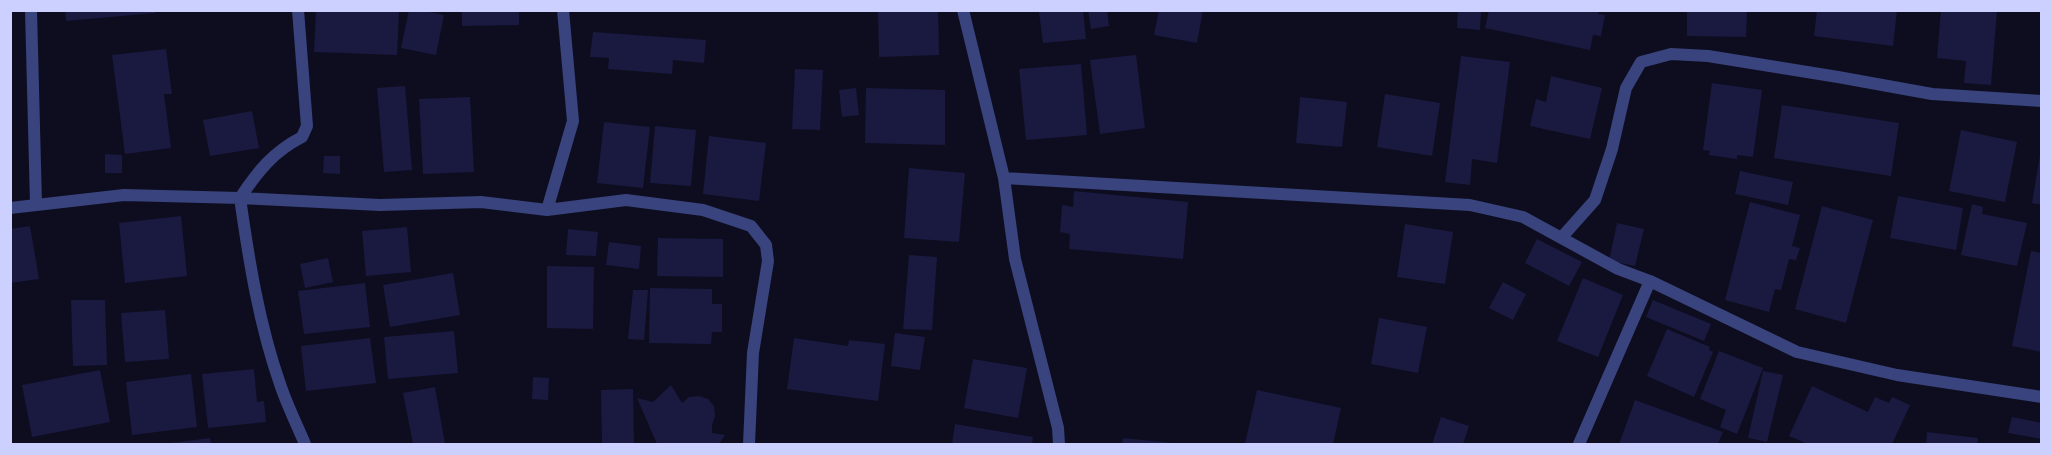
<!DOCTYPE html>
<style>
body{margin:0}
#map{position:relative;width:2052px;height:455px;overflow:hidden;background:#0d0d1f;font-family:Montserrat,sans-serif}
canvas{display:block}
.frame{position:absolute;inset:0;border:12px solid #ccd0fe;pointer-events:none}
</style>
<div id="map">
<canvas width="2052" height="455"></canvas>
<div class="frame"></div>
</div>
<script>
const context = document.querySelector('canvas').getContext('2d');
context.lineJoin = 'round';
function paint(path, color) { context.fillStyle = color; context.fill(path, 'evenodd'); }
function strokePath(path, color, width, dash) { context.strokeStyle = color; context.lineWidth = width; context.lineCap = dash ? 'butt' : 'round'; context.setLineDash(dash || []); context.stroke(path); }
const building = new Path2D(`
 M65 10H155V13L66 21Z
 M316 10H399L397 55 314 52Z
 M409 10H420L444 15 436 55 401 48Z
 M462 10H519V25L462 26Z
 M878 10H938L939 55 879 57Z
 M1056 10H1083L1086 39 1043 43 1039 12Z
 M1088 10H1107L1109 26 1091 29Z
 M1159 10H1203L1197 43 1154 35Z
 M1458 10H1481L1480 30 1457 28Z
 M1489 10H1599L1598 14 1605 15 1601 36 1593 35 1590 50 1485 28Z
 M1687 10H1747L1746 37 1687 36Z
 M1817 10H1897L1893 46 1814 36Z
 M1941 10H1997L1991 85 1964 83 1966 61 1937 58Z
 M593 32 706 40 704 63 673 60 672 74 608 69 609 58 590 57Z
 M166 49 172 94H164L171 148 125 154 112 55Z
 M1136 55 1145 128 1100 134 1090 60Z
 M1461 56 1510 62 1497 163 1472 159 1470 185 1445 182Z
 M1081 64 1087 135 1026 140 1019 69Z
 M795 69 823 70 820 130 792 129Z
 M1551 76 1602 88 1590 139 1530 126 1536 99 1546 102Z
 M1712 83 1762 90 1753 157 1737 155V159L1709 155 1710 151 1703 150Z
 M405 86 412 170 384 172 377 88Z
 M856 88 859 115 842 117 839 90Z
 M866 88 945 90V145L865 143Z
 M1385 94 1440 103 1432 156 1377 147Z
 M470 97 474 172 423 174 419 99Z
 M1300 97 1347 102 1342 147 1296 143Z
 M1782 105 1899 123 1891 176 1774 158Z
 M252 111 259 148 210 156 203 120Z
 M604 122 650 127 643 188 597 183Z
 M655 126 696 130 691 186 650 183Z
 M1961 130 2017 142 2005 202 1949 191Z
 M709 136 766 143 759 201 703 194Z
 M105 154 122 155V173H105Z
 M2040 155H2042V205L2032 203Z
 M324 156H340V174L323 173Z
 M909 168 965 173 959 242 904 238Z
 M1740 171 1793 182 1788 205 1735 194Z
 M1074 191 1188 202 1183 259 1069 249 1070 234 1060 232 1062 205 1073 207Z
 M1898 196 1963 208 1956 250 1890 238Z
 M1750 202 1800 215 1792 246 1800 248 1796 260 1789 259 1781 290 1775 289 1769 312 1725 300Z
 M1972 204 1983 207 1982 214 2027 223 2017 266 1961 255Z
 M1822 206 1873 220 1846 323 1795 309Z
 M181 216 187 276 125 283 119 223Z
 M1617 223 1644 229 1635 266 1609 261Z
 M1405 224 1453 232 1445 284 1397 277Z
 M30 226 39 279 10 283V229Z
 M407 227 411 272 366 276 362 231Z
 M568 229 598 232 596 256 566 255Z
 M658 238 723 239V277L657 276Z
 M1537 239 1582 262 1569 286 1525 263Z
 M609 242 641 246 639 269 606 265Z
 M2031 251 2042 253V352L2012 346Z
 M909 255 937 257 932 330 903 329Z
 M328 258 333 282 305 288 300 264Z
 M547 266 594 267 593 329 547 328Z
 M453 273 460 315 390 327 383 285Z
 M1583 278 1623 295 1598 357 1557 341Z
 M1503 282 1526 294 1513 320 1489 308Z
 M365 283 370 327 304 334 298 291Z
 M650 288 712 289V304H722V332H712L711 344 649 343Z
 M633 290H648L644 340 628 339Z
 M71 300H105L107 365 73 366Z
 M1653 300 1711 324 1704 341 1646 317Z
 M165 310 169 359 125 362 121 313Z
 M1379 318 1427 327 1418 373 1371 364Z
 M1667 329 1710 347 1709 350 1713 352 1694 397 1647 376Z
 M454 331 458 373 388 379 384 337Z
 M895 333 925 337 920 370 891 366Z
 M370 338 376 383 306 391 301 346Z
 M794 338 848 346 849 340 885 344 878 401 787 389Z
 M1719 351 1763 368 1737 434 1720 427 1726 410 1700 399Z
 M973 359 1027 368 1018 418 964 408Z
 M254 369 257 402 264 401 266 422 208 428 202 374Z
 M100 370 110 422 32 437 22 385Z
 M1763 371 1783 375 1767 442 1748 438Z
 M191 374 197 427 132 435 126 382Z
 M533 377 549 378 548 400 532 399Z
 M671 385 682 403 689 397 699 396 708 399 714 406 715 416 712 425V433L725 435 719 444H657L637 398 653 402Z
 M1812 386 1868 412 1875 397 1889 403 1892 397 1910 405 1892 444H1808L1789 436Z
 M435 387 445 444H413L403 393Z
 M633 389 634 444H602L601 390Z
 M1257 390 1341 408 1333 444H1245Z
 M1635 400 1723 432 1718 444H1619Z
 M1441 417 1469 426 1463 444H1432Z
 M2012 417 2042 423V439L2008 433Z
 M955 424 1033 437 1032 444H952Z
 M1927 432 1978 438 1977 444H1926Z
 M210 438 211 444H171V443Z
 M1123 438 1172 443V444H1122Z`);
const street = new Path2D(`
 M31 10 36 204
 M298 10 307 126 302 137C273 152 258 171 240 198 249 261 259 324 280 384 287 405 297 425 305 444
 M963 10 1004 178 1015 259 1058 428 1059 444
 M1004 178 1470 205 1523 217 1618 269 1650 281 1797 352 1897 375 2042 397
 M10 208 124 195 240 198 380 205 481 202 547 210 626 200 703 210 751 226 766 245 768 261 753 353 749 444
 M547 210 573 121 563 10
 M1562 237 1595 200 1612 149 1626 88 1641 62 1671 54 1708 56 1838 77 1932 94 2042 101
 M1579 444 1650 281`);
paint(building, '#1a1940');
strokePath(street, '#39437d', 12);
</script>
